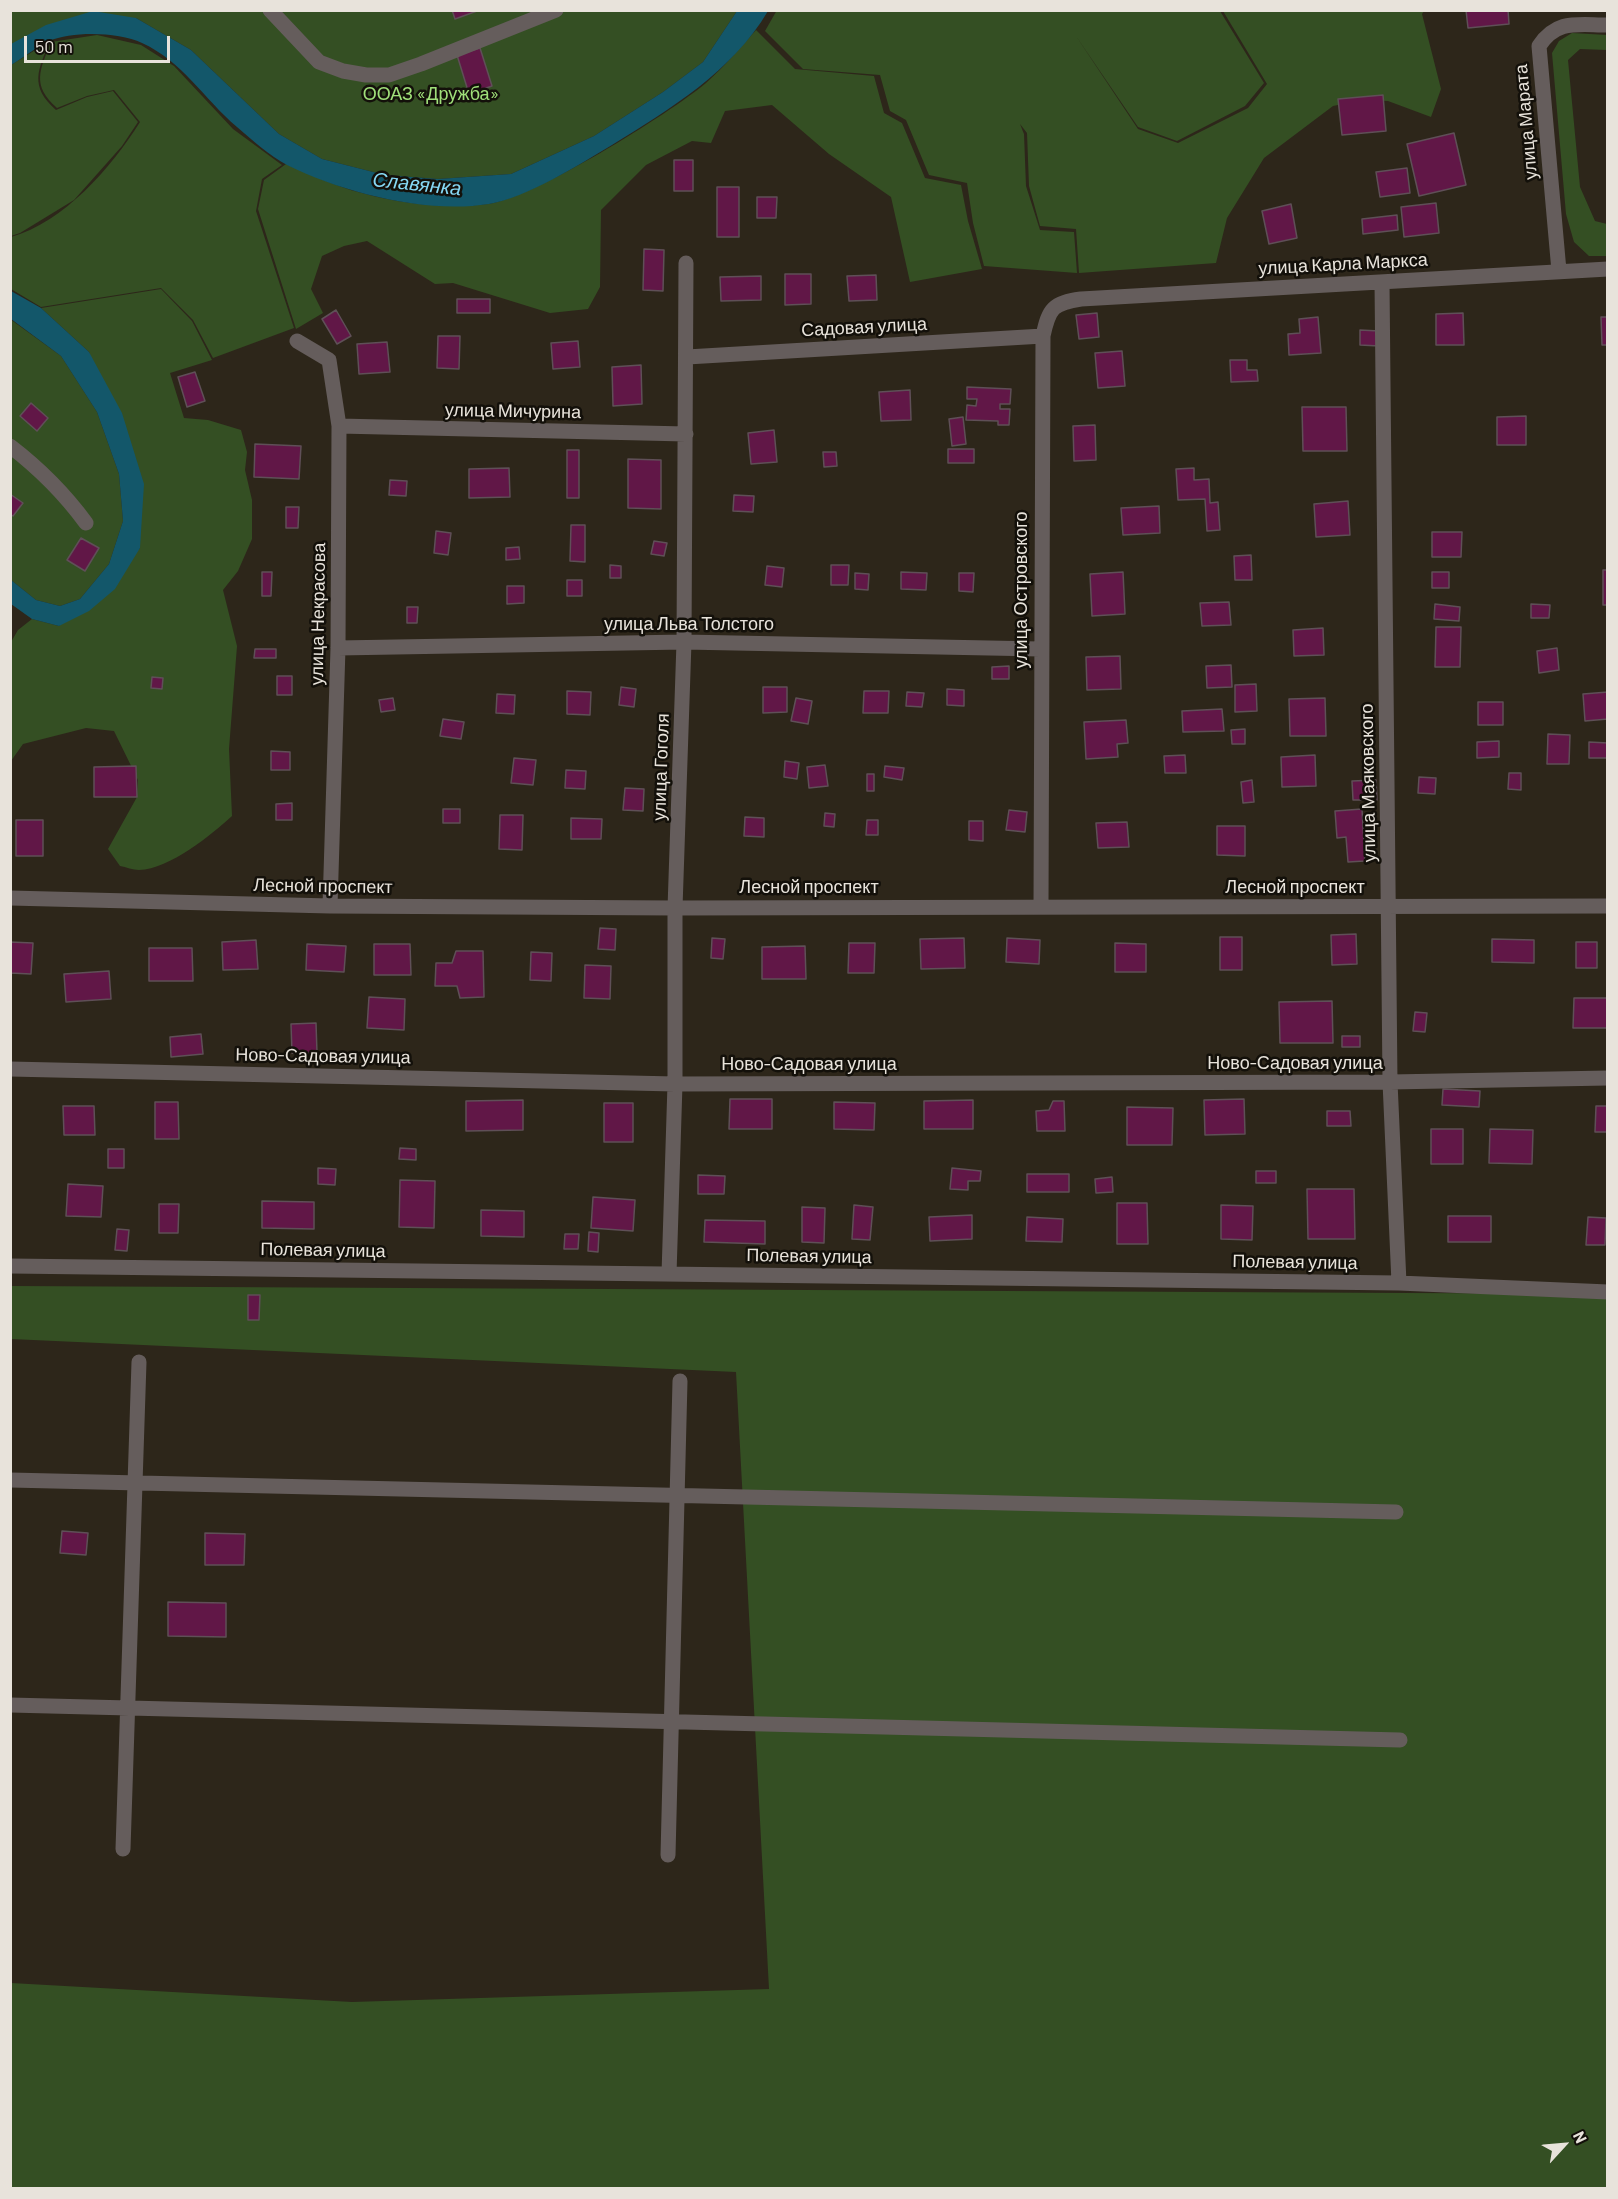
<!DOCTYPE html>
<meta charset="utf-8">
<style>
body{margin:0}
#map{position:relative;width:1618px;height:2199px;overflow:hidden;background:#2d261a;font-family:Barlow,sans-serif}
canvas{display:block}
.frame{position:absolute;inset:0;border:12px solid #e8e3db;pointer-events:none}
.north{position:absolute;left:1534px;top:2115px;width:60px;height:60px;-webkit-text-stroke:4px #13100a;paint-order:stroke;rotate:64deg;font-size:16px;font-weight:700;line-height:24px;text-align:center;color:#e8e3db}
.north::after{content:'';display:block;margin:auto;width:21px;height:27px;background:#e8e3db;clip-path:polygon(50% 0,100% 100%,50% 72%,0 100%)}
.scale{position:absolute;left:24px;top:36px;width:146px;height:27px;box-sizing:border-box;border:3px solid #e8e3db;border-top:0;padding-left:8px;font-size:18px;line-height:21px;white-space:nowrap;color:#e8e3db;-webkit-text-stroke:4px #13100a;paint-order:stroke}
</style>
<div id="map">
<canvas width="1618" height="2199"></canvas>
<div class="frame"></div>
<div class="north">N</div>
<div class="scale">50 m</div>
</div>
<script>
const context = document.querySelector('canvas').getContext('2d');
context.lineJoin = 'round';
function paint(path, color) { context.fillStyle = color; context.fill(path, 'evenodd'); }
function strokePath(path, color, width, dash) { context.strokeStyle = color; context.lineWidth = width; context.lineCap = dash ? 'butt' : 'round'; context.setLineDash(dash || []); context.stroke(path); }
function label(font, color, halo, rows, align = 'center') {
  context.font = font + ' Barlow,sans-serif'; context.lineWidth = 5; context.setLineDash([]); context.textBaseline = 'middle'; context.strokeStyle = halo; context.fillStyle = color; for (const [text, x, y, turn = 0] of rows) {
    context.save(); context.translate(x, y); context.rotate((+turn || 0) * Math.PI / 180); context.textAlign = isNaN(turn) ? turn : align; if (halo) context.strokeText(text, 0, 0); context.fillText(text, 0, 0); context.restore();
  }
}
const green = new Path2D(`
 M11 10 737 11 703 62 663 92 594 136 511 174 438 179 385 175 322 159 279 134 191 50 136 18 11 44Z
 M777 10 1220 11 1264 83 1245 106 1177 141 1138 127 1076 36 1138 129 1178 143 1248 108 1267 84 1223 11H1424L1422 14 1441 89 1431 117 1388 101 1362 100 1333 106 1264 158 1227 218 1216 263 1079 273 1076 229 1040 226 1029 186 1027 133 1020 124 1024 134 1026 186 1040 230 1074 232 1077 273 984 266 973 223 967 183 929 175 906 120 890 111 880 75 803 69 765 31Z
 M756 30 795 69 874 76 884 113 902 123 925 178 961 185 968 221 982 269 910 282 891 197 829 154 772 105 725 111 711 143 692 141 646 165 601 210 600 287 588 309 550 313 453 283 435 284 367 241 344 246 322 256 311 289 323 313 296 329 258 209 264 180 286 164C311 174 336 187 362 193 402 204 447 209 488 204 534 198 669 114 706 83 724 67 740 48 756 30Z
 M1572 33 1607 35V50L1580 49 1568 60 1580 187 1595 221 1607 224V256H1589L1574 242 1566 214 1552 53 1559 41Z
 M97 35 141 45 174 66 233 129 282 165 262 179 256 211 294 328 213 358 193 320 161 288 41 307 11 289V237C64 222 111 168 140 122L114 90 87 96 57 108C31 85 40 70 51 42Z
 M50 41C38 70 29 86 56 110L87 97 113 91 138 122 122 146 74 200 20 233 11 236V65Z
 M161 289 192 321 212 360 170 373 184 418 208 420 241 430 247 452 245 470 252 500V539L238 571 223 590 237 646 229 749 232 816C211 835 170 869 139 870 133 870 126 867 120 866L108 849 137 797 138 780 114 731 86 728 23 744 11 761V642L18 630 32 619 59 626 140 548 89 352 41 308Z
 M10 319 61 356 97 412 119 474 123 521 109 564 80 599 60 606 36 600 11 580Z
 M11 1286 1607 1294V2188H11V1983L352 2002 769 1989 736 1372 11 1339Z`);
const water = new Path2D(`
 M93 11 136 18 191 50 279 134 322 159 385 175 438 179 511 174 594 136 663 92 703 62 737 11H768C732 72 670 109 612 145 580 164 526 198 489 204 426 214 344 193 287 165 270 156 251 139 237 127 204 99 182 61 142 43 118 32 73 31 49 41 36 47 23 58 11 65V44L46 25Z
 M11 291 41 308 89 352 122 413 144 484 140 548 115 589 89 611 59 626 32 619 11 604V580L36 600 60 606 80 599 109 564 123 521 119 474 97 412 61 356 11 319Z`);
const building = new Path2D(`
 M452 10H477V11L455 19Z
 M1466 10H1508L1509 24 1468 28Z
 M480 48 492 86 469 94 457 55Z
 M1383 95 1386 131 1342 135 1338 99Z
 M1454 133 1466 185 1419 196 1407 144Z
 M674 160H693V191H674Z
 M1407 168 1410 193 1380 197 1376 172Z
 M717 187H739V237H717Z
 M757 197H777L776 218H757Z
 M1436 203 1439 233 1404 237 1401 207Z
 M1291 204 1297 238 1269 244 1262 211Z
 M1397 215 1398 230 1363 234 1362 219Z
 M644 249 664 250 663 291 643 290Z
 M785 274H811V304L785 305Z
 M876 275 877 300 849 301 847 276Z
 M761 276V300L721 301 720 277Z
 M457 299H490V313H457Z
 M336 310 351 336 337 344 322 319Z
 M1097 313 1099 337 1079 339 1076 315Z
 M1463 313 1464 345H1436V314Z
 M1318 317 1321 353 1289 355 1288 334 1300 333 1299 319Z
 M1601 317H1608V345H1602Z
 M1360 330 1379 331V346L1360 345Z
 M438 336H460L459 369 437 368Z
 M578 341 580 367 553 369 551 343Z
 M387 342 390 372 359 374 357 344Z
 M1122 351 1125 386 1098 388 1095 353Z
 M1230 360H1247V370H1257L1258 381 1231 382Z
 M641 365 642 404 613 406 612 367Z
 M195 372 205 401 187 407 178 377Z
 M967 387 1011 389 1010 404H1000V409H1010L1009 425H998V421L966 420 967 405 976 406 977 399H967Z
 M910 390 911 420 881 421 879 392Z
 M31 403 48 418 37 431 20 416Z
 M1302 407H1346L1347 451H1303Z
 M1526 416V445H1497V417Z
 M963 417 966 444 952 446 949 419Z
 M1095 425 1096 460 1074 461 1073 426Z
 M774 430 777 462 751 464 748 433Z
 M255 444 301 446 299 479 254 477Z
 M948 449H974V463H948Z
 M567 450H579V498H567Z
 M823 452H836L837 466 824 467Z
 M628 459 661 460V509L628 508Z
 M509 468 510 497 469 498V469Z
 M1194 468V480L1209 479 1210 503 1218 502 1220 530 1207 531 1205 499 1178 500 1176 469Z
 M390 480 407 481 406 496 389 495Z
 M10 494 23 503 13 516 10 514Z
 M734 495 754 496 753 512 733 511Z
 M1348 501 1350 535 1316 537 1314 504Z
 M1159 506 1160 533 1123 535 1121 508Z
 M286 507H299L298 528H286Z
 M571 525H585V562L570 561Z
 M436 531 451 533 448 555 434 553Z
 M1432 532H1462L1461 557H1432Z
 M81 538 99 548 85 571 67 560Z
 M654 541 667 543 664 556 651 554Z
 M519 547 520 559 506 560V548Z
 M1251 555 1252 580H1235L1234 556Z
 M610 565 621 566V578H610Z
 M831 565H849L848 585H831Z
 M767 566 784 568 782 587 765 585Z
 M1603 570H1608V605H1603Z
 M262 572H272L271 596H262Z
 M901 572 927 573 926 590 901 589Z
 M1123 572 1125 614 1092 616 1090 574Z
 M1432 572H1449V588H1432Z
 M855 573 869 574 868 590 855 589Z
 M959 573H974L973 592 959 591Z
 M567 580H582V596H567Z
 M507 586H524V603L507 604Z
 M1229 602 1231 625 1202 626 1200 603Z
 M1435 604 1460 607 1459 621 1434 619Z
 M1531 604 1550 605 1549 618H1531Z
 M407 607H418L417 623H407Z
 M1436 627H1461L1460 667H1435Z
 M1323 628 1324 655 1294 656 1293 630Z
 M1557 648 1559 670 1539 673 1537 651Z
 M255 649H276V658H254Z
 M1120 656 1121 689 1087 690 1086 657Z
 M1231 665 1232 687 1207 688 1206 666Z
 M1009 666V679H992V667Z
 M277 676H292V695H277Z
 M152 677 163 678 162 689 151 688Z
 M1256 684 1257 711 1235 712V685Z
 M621 687 636 689 634 707 619 705Z
 M763 687H787V712L763 713Z
 M947 689 964 690V706L947 705Z
 M567 691 591 692 590 715 567 714Z
 M864 691H889L888 713H863Z
 M907 692 924 693 922 707 906 706Z
 M1608 692V719L1585 721 1583 694Z
 M497 694 515 695 514 714 496 713Z
 M393 698 395 710 381 712 379 700Z
 M796 698 812 701 808 724 791 721Z
 M1325 698 1326 736H1290L1289 699Z
 M1478 702H1503V725H1478Z
 M1222 709 1224 731 1183 732 1182 711Z
 M443 719 464 722 461 739 440 736Z
 M1126 720 1128 743 1117 744 1118 757 1086 759 1084 722Z
 M1245 729V744H1232L1231 730Z
 M1548 734 1570 735 1569 764H1547Z
 M1499 741V757L1477 758V742Z
 M1589 742 1608 743V758H1589Z
 M271 751 290 752V770H271Z
 M1185 755 1186 773H1165L1164 756Z
 M1315 755 1316 786 1282 787 1281 757Z
 M514 758 536 760 533 785 511 783Z
 M785 761 799 763 797 779 784 777Z
 M825 765 828 786 809 788 807 767Z
 M136 766 137 797H94V767Z
 M885 766 904 768 902 780 884 777Z
 M566 770 586 771 585 789 565 788Z
 M1509 773H1521V790L1508 789Z
 M867 774H874V791H867Z
 M1419 777 1436 778 1435 794 1418 793Z
 M1252 780 1254 802 1243 803 1241 782Z
 M1376 780 1377 800H1353L1352 781Z
 M625 788 644 789 643 811 623 810Z
 M292 803V820H276V804Z
 M443 809H460V823H443Z
 M1362 809 1365 861 1348 862 1346 837 1337 838 1335 811Z
 M1009 810 1027 812 1025 832 1006 830Z
 M825 813 835 814 834 827 824 826Z
 M500 815H523L522 850 499 849Z
 M745 817 764 818V837L744 836Z
 M571 818 602 819 601 839H571Z
 M16 820H43V856H16Z
 M867 820H878V835H866Z
 M969 821H983V841L969 840Z
 M1127 822 1129 847 1098 848 1096 823Z
 M1217 826H1245V856L1217 855Z
 M600 928 616 929 615 950 598 949Z
 M1356 934 1357 964 1332 965 1331 935Z
 M1220 937H1242V970H1220Z
 M712 938 725 939 723 959 711 958Z
 M964 938 965 968 921 969 920 939Z
 M1007 938 1040 940 1039 964 1006 962Z
 M1492 939 1534 940V963L1492 962Z
 M256 940 258 969 223 970 222 942Z
 M10 942 33 943 31 974 10 973Z
 M1576 942H1597V968H1576Z
 M849 943H875L874 973H848Z
 M1115 943 1146 944V972H1115Z
 M307 944 346 946 344 972 306 970Z
 M374 944H410L411 975H374Z
 M805 946 806 979H762V947Z
 M149 948H192L193 981H149Z
 M456 951H483L484 997 460 998 457 986H435L436 963H452Z
 M531 952 552 953 551 981 530 980Z
 M585 965 611 966 610 999 584 998Z
 M109 971 111 999 66 1002 64 974Z
 M369 997 405 999 404 1030 367 1028Z
 M1574 998H1608V1028H1573Z
 M1332 1001 1333 1043H1280L1279 1002Z
 M1415 1012 1427 1013 1425 1032 1413 1031Z
 M316 1023 317 1053H292L291 1024Z
 M201 1034 203 1054 171 1057 170 1037Z
 M1342 1036H1360V1047H1342Z
 M1443 1089 1480 1091 1479 1107 1442 1105Z
 M730 1099H772V1129H729Z
 M1244 1099 1245 1134 1205 1135 1204 1100Z
 M523 1100V1130L466 1131V1101Z
 M973 1100V1129H924V1101Z
 M1053 1101H1064L1065 1131H1037L1036 1111 1049 1110Z
 M155 1102H178L179 1139H155Z
 M834 1102 875 1103 874 1130 834 1129Z
 M604 1103H633V1142H604Z
 M63 1106H94L95 1135H64Z
 M1596 1106H1608V1132H1595Z
 M1127 1107 1173 1108 1172 1145H1127Z
 M1327 1111H1350L1351 1126H1327Z
 M1431 1129H1463V1164H1431Z
 M1490 1129 1533 1130 1532 1164 1489 1163Z
 M400 1148 416 1149V1160L399 1159Z
 M108 1149H124V1168H108Z
 M318 1168 336 1169 335 1185 318 1184Z
 M952 1168 981 1171 980 1181H968V1190L950 1189Z
 M1256 1171H1276V1183H1256Z
 M1027 1174H1069V1192H1027Z
 M698 1175 725 1176 724 1194H698Z
 M1112 1177 1113 1192 1096 1193 1095 1179Z
 M400 1180 435 1181 434 1228 399 1227Z
 M68 1184 103 1186 101 1217 66 1216Z
 M1307 1189H1354L1355 1239H1308Z
 M593 1197 635 1200 633 1231 591 1228Z
 M262 1201 314 1202V1229L262 1228Z
 M1117 1203H1147L1148 1244H1117Z
 M159 1204H179L178 1233H159Z
 M854 1205 873 1207 870 1240 852 1239Z
 M1221 1205 1253 1206 1252 1240 1221 1239Z
 M802 1207 825 1208 824 1243 802 1242Z
 M481 1210 524 1211V1237L481 1236Z
 M972 1215V1239L930 1241 929 1217Z
 M1448 1216H1491V1242H1448Z
 M1027 1217 1063 1219 1062 1242 1026 1241Z
 M1588 1217 1606 1218 1605 1245H1586Z
 M705 1220 765 1221V1244L704 1242Z
 M117 1229 129 1230 127 1251 115 1250Z
 M589 1232 599 1233 598 1252 588 1251Z
 M565 1234H579L578 1249H564Z
 M248 1295H260L259 1320H248Z
 M62 1531 88 1533 86 1555 60 1553Z
 M205 1533 245 1534 244 1565H205Z
 M168 1602 226 1603V1637L168 1636Z`);
const minor = new Path2D(`
 M270 10 319 62 343 71 366 75H389L421 64 556 10
 M1559 271 1539 46C1557 19 1577 25 1608 25
 M1382 282 1390 1082 1399 1283
 M297 341 329 360 339 426 338 648 330 906
 M687 357 1043 336
 M339 426 686 434
 M10 446C40 469 64 493 86 523
 M338 648 684 642 1040 649
 M10 898 330 906 675 908 1608 906
 M1041 905 1043 336C1049 308 1053 303 1081 299L1608 269
 M10 1069 675 1084 1390 1082 1608 1078
 M10 1266 1399 1283 1608 1292
 M669 1274 675 1084V908L684 642 686 263
 M10 1480 1396 1512
 M10 1705 1400 1740
 M123 1849 139 1362
 M668 1855 680 1381`);
const parkNames = [
 ["ООАЗ «Дружба»",431,94]
];
const streetNames = [
 ["улица Марата",1526,122,-95],
 ["улица Карла Маркса",1343,264,-3],
 ["Садовая улица",864,327,-3],
 ["улица Мичурина",513,411,1],
 ["улица Островского",1021,590,-90],
 ["улица Некрасова",318,614,-89],
 ["улица Льва Толстого",689,624],
 ["улица Гоголя",661,767,-88],
 ["улица Маяковского",1368,783,-91],
 ["Лесной проспект",323,886,1],
 ["Лесной проспект",809,887],
 ["Лесной проспект",1295,887],
 ["Ново-Садовая улица",323,1056,1],
 ["Ново-Садовая улица",1295,1063],
 ["Ново-Садовая улица",809,1064],
 ["Полевая улица",323,1250,1],
 ["Полевая улица",809,1256,1],
 ["Полевая улица",1295,1262,1]
];
const waterNames = [
 ["Славянка",417,184,6]
];
paint(green, '#344f23');
paint(water, '#13576a');
paint(building, '#611747');
strokePath(building, '#5f4f57', 1.5);
strokePath(minor, '#655d5c', 15);
label('18px', '#a0e07a', '#13100a', parkNames);
label('18px', '#e8e3db', '#13100a', streetNames);
label('italic 20px', '#86d9f5', '#13100a', waterNames);
</script>
